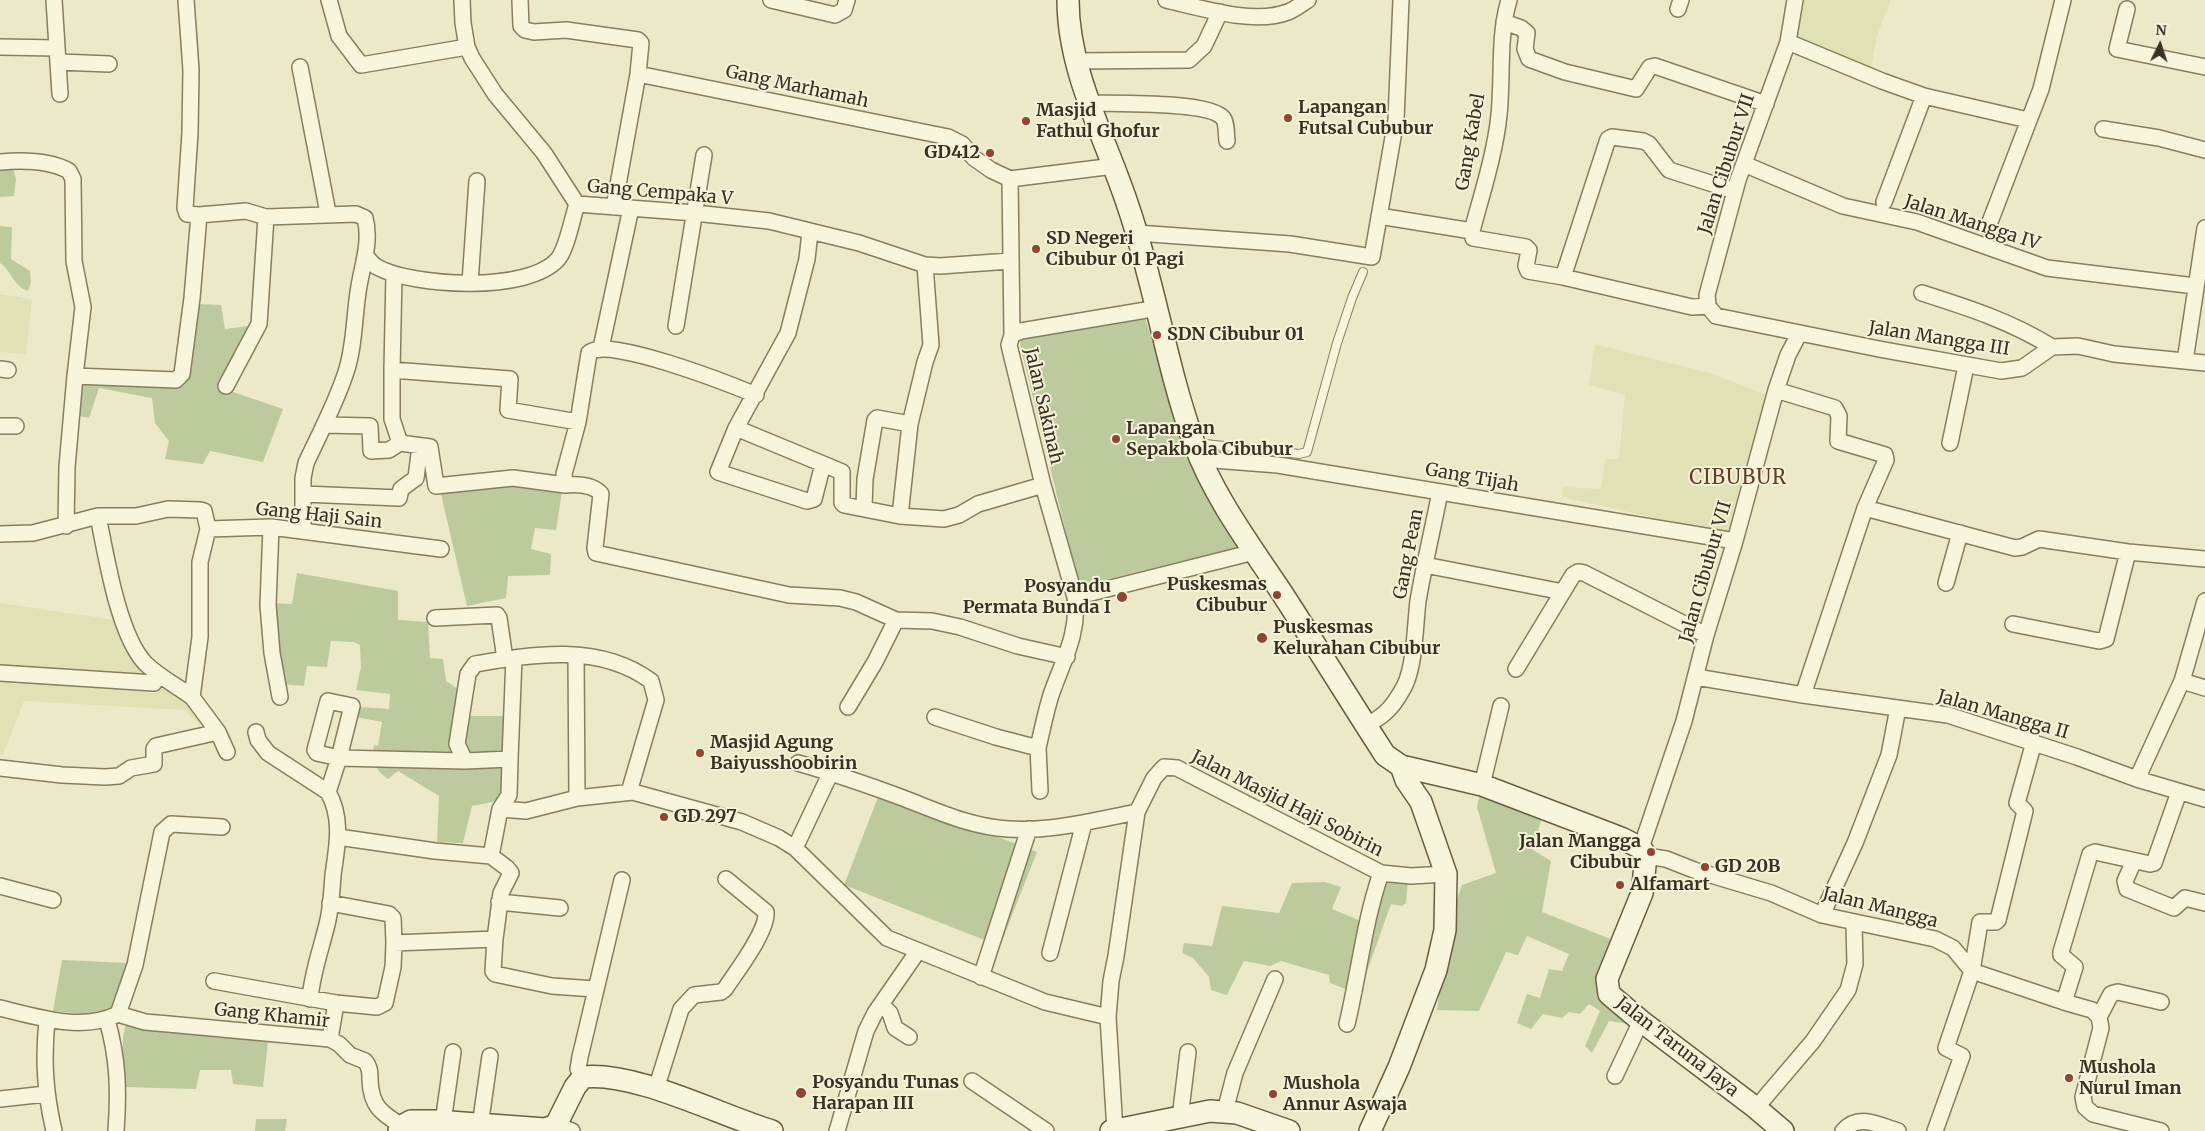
<!DOCTYPE html>
<style>
body{margin:0}
#map{position:relative;width:2205px;height:1131px;overflow:hidden;background:#ece9c8;font-family:Merriweather,serif}
canvas{display:block}
.north{position:absolute;left:2135px;top:20px;width:50px;height:50px;-webkit-text-stroke:4px #f4f2d8;paint-order:stroke;rotate:4deg;font-size:14px;font-weight:700;line-height:20px;text-align:center;color:#393121}
.north::after{content:'';display:block;margin:auto;width:18px;height:22px;background:#393121;clip-path:polygon(50% 0,100% 100%,50% 72%,0 100%)}
</style>
<div id="map">
<canvas width="2205" height="1131"></canvas>
<div class="north">N</div>
</div>
<script>
const context = document.querySelector('canvas').getContext('2d');
context.lineJoin = 'round';
function paint(path, color) { context.fillStyle = color; context.fill(path, 'evenodd'); }
function strokePath(path, color, width, dash) { context.strokeStyle = color; context.lineWidth = width; context.lineCap = dash ? 'butt' : 'round'; context.setLineDash(dash || []); context.stroke(path); }
function label(font, color, halo, rows, align = 'center') {
  context.font = font + ' Merriweather,serif'; context.lineWidth = 4; context.setLineDash([]); context.textBaseline = 'middle'; context.strokeStyle = halo; context.fillStyle = color; for (const [text, x, y, turn = 0] of rows) {
    context.save(); context.translate(x, y); context.rotate((+turn || 0) * Math.PI / 180); context.textAlign = isNaN(turn) ? turn : align; if (halo) context.strokeText(text, 0, 0); context.fillText(text, 0, 0); context.restore();
  }
}
const farmland = new Path2D(`
 M1802 0H1891L1877 35 1871 68 1853 65 1796 38Z
 M0 294 32 299 26 354 0 352Z
 M1595 344 1713 374 1767 395 1727 534 1562 497 1563 487 1601 489 1605 459H1619L1625 395 1589 385Z
 M0 603 116 620 128 649 203 715 200 725 184 710 24 701 3 755 0 754Z`);
const green = new Path2D(`
 M0 167 13 168 16 179 14 196 0 197Z
 M0 226 12 227 11 259 30 271 31 282 28 291C12 285 12 271 0 263Z
 M197 304 221 305 225 329 256 325 236 369 233 392 283 409 263 462 210 451 203 464 165 459 169 441 155 423 152 398 99 388 89 418 79 416 78 371 183 383Z
 M1144 314 1163 378 1247 545 1079 586 1020 344 1021 338Z
 M487 481 563 485 556 530 535 528 531 549 551 554 550 575 508 576 506 598 467 606 440 490Z
 M297 573 398 591V620L428 622 430 658 443 659 446 681 461 691V716H515L512 798 472 806 463 843 437 842 439 796 398 771 388 779C376 771 371 760 374 745L378 746 382 722 356 717 359 707 389 709 390 694 356 690 361 667 360 645 354 642 331 641 327 667 307 666 304 686 279 684 273 603 292 604Z
 M1481 789 1544 809 1533 850 1551 861 1542 912 1613 940 1605 960 1630 1024 1609 1021 1592 1053 1585 1046 1600 1011 1589 1004 1580 1014 1569 1012 1562 1018 1543 1014 1531 1029 1517 1023 1527 994 1540 998 1549 969 1562 971 1569 954 1527 936 1518 955 1506 952 1479 1011 1437 1010 1451 917 1462 885 1496 873 1477 807Z
 M880 792 1037 852 1000 946 844 885Z
 M1385 877 1408 879 1406 903 1402 906 1391 904 1359 994 1330 983 1329 975 1281 961 1270 966 1244 961 1227 995 1211 990 1209 977 1193 958 1182 953 1184 943 1212 946 1222 906 1279 913 1292 883 1325 882 1341 887 1332 909 1361 921Z
 M62 960 127 963 128 973 121 1003 104 1016 53 1011Z
 M126 1022 269 1032 263 1087 233 1084 231 1070H200L196 1089 123 1087V1038Z
 M256 1119H287L285 1131H255Z`);
const lane = new Path2D(`
 M1196 443 1299 454 1307 452 1337 343 1352 298 1363 272`);
const street = new Path2D(`
 M54 0 60 94
 M186 0 191 70 190 133 185 208 187 214 199 215 246 211 266 217 356 214 365 218C371 241 363 263 359 286 354 314 355 345 346 372 336 403 320 433 306 463L303 478V530
 M329 0 339 36 361 65 467 47
 M462 0 463 23 467 47 472 58 495 94 544 153 577 204
 M520 0 521 26 525 30 534 32 566 30 638 40 641 43 638 74 614 207
 M771 0 835 15 844 10 847 0
 M1166 0C1201 8 1254 25 1288 12 1296 9 1301 4 1308 0
 M1509 0C1498 37 1503 77 1499 115 1495 154 1482 193 1472 231L1473 238 1526 247 1529 250 1526 266 1528 271 1563 277 1692 307 1708 306
 M1795 0 1788 42 1738 180 1707 295 1708 306 1716 316 1879 349 2001 371 2022 368 2052 347 2078 346 2114 354 2205 363
 M1678 9 1681 0
 M2127 9 2117 49 2205 67
 M1504 22 1521 28 1527 33 1525 49 1529 59 1565 72 1636 89 1650 67 1655 66 1766 104
 M1788 42 1882 81 1924 96 2028 120
 M0 47 57 48
 M1075 61 1189 60 1204 46 1220 12
 M59 62 109 64
 M300 67 328 213
 M638 74 948 137 962 144 974 158 991 170 1010 179 1114 166
 M1090 103C1114 104 1209 101 1223 118 1227 123 1226 134 1227 141
 M2103 129 2159 138 2205 150
 M0 162C23 160 49 160 69 171L73 179 74 261 83 307 75 376
 M1744 164 1843 206 1917 222 2047 268 2195 286
 M1010 179 1012 335 1009 345 1043 485
 M1884 202 1924 96
 M1379 216 1472 231
 M1988 227 2041 89 2063 0
 M810 232 807 259 788 333 736 428 718 472 807 501 814 499 823 464 842 472V503L844 505 900 516 944 519 959 515 978 504 1043 485 1075 597
 M1137 233 1290 244 1372 257 1396 120 1401 0
 M366 256C369 260 373 265 377 267 413 287 529 293 558 259 567 248 572 219 577 204L695 213 769 221 859 243 925 265 940 266 1010 261
 M394 274 392 370 510 379 508 410 578 422
 M1563 277 1608 139 1612 137 1643 141 1649 144 1669 170 1735 191
 M470 283 477 181
 M1922 293C1969 308 2010 321 2052 347
 M676 326 704 155
 M1012 335 1021 331 1158 308
 M601 348 631 208
 M2185 361 2205 228
 M0 369 8 370
 M392 370V419L400 443
 M226 386 259 324 266 217
 M1776 390 1835 408 1839 416 1838 441 1885 455 1886 460 1865 508 1803 695
 M756 395C732 385 606 335 589 353L578 422 564 474 565 485C577 484 593 484 601 494L595 548 596 553 789 595 840 598 856 602 896 620 932 621 960 627 1018 646 1067 657
 M910 424 925 362 931 345 925 265
 M324 425 370 426 371 451 389 450 400 443 430 447 436 486 513 478 565 485
 M0 426H16
 M736 428 823 464
 M1950 443 1966 366
 M1201 459 1278 465 1735 541
 M304 494 399 498 401 489 416 478 420 446
 M864 507 865 479 875 420 877 418 910 424 900 516
 M1865 508 2015 548 2022 547 2039 539 2128 552 2205 559
 M98 516C106 555 118 634 145 663 158 676 177 686 192 697
 M66 526 67 467 75 376 176 380 182 374 192 298 199 215
 M271 527 268 605 272 653 280 697
 M208 529 200 562V637L192 697 218 732 227 752
 M0 534 33 533 98 516H136L168 509 200 510 204 511 208 529 271 527 441 549
 M1425 565 1563 592
 M1946 583 1960 533
 M435 618 497 615 499 618 505 659
 M2013 624 2099 641 2106 639 2128 552
 M576 656 577 798
 M1516 669 1573 575 1578 572 1584 573 1706 635
 M0 673 154 683
 M1696 677 1803 695 1948 715 2077 757 2137 779 2205 799
 M2182 681 2205 688
 M848 707 875 662 896 620
 M935 717 996 737 1038 748C1042 730 1046 711 1051 695 1063 660 1079 635 1075 597L1254 552
 M1366 725C1386 716 1395 704 1405 685 1415 663 1415 626 1418 601 1424 565 1433 528 1440 492
 M256 732 258 740 268 753 328 792C343 818 337 847 333 875 332 890 331 906 328 920 322 947 312 972 310 999
 M1038 748 1040 791
 M510 759 514 658
 M798 763C833 773 868 785 903 798 937 811 971 827 1008 829 1051 832 1095 820 1137 812
 M0 768 62 775 105 777 119 776 131 768 154 764V749L156 746 218 732
 M2137 779 2182 681 2205 601
 M1482 785 1501 706
 M328 792 339 758 352 706 328 701 315 750 317 753 339 758 465 761
 M500 809 526 811 577 798 633 792 742 822 779 838 795 848 831 772
 M338 837 435 851 491 856 500 809 509 795 510 759 465 761 457 744 468 674 475 664C534 654 599 643 651 681L656 700 629 792
 M795 848 887 938 1045 1002 1108 1017
 M1641 848 1684 721 1706 635 1735 541 1776 390 1788 355 1799 334
 M491 856 507 868 511 873 501 893 495 939
 M1646 856 1666 859 1694 870 1771 893 1822 915 1935 939 1953 948 1972 971 2064 1002 2092 1010 2099 1017 2101 1028 2083 1097 2085 1107 2093 1114 2161 1131
 M2134 861 2125 881 2127 889 2174 908 2185 898 2205 903
 M0 886 53 900
 M499 902 560 908
 M330 903 389 914 393 918 394 943 495 939 493 971 495 974 552 986 595 989
 M1822 915 1855 843 1889 755 1898 708
 M1050 953 1084 823
 M981 977 1029 829
 M214 981 336 1003 330 1039
 M2064 1002 2075 967 2061 955V952L2090 854 2095 852 2150 864 2154 863 2179 792
 M336 1003 377 1007 385 1003 393 967 394 943
 M881 1004 890 1013 895 1028 909 1037
 M0 1008C37 1017 82 1032 118 1014L135 965 162 832 171 824 222 827
 M118 1014 145 1022 168 1024 330 1039 339 1044 350 1055 365 1061C370 1067 370 1073 370 1080 371 1106 381 1113 402 1126
 M2099 1017 2111 994 2118 992 2161 1002
 M47 1020C43 1060 45 1092 54 1131
 M107 1020C118 1058 119 1091 116 1131
 M1347 1024C1359 974 1364 922 1381 873
 M1615 1076 1641 1021
 M583 1077 578 1069 580 1057 622 880
 M972 1081 1046 1131
 M656 1089 681 1009 694 995 721 992 725 989C736 972 768 931 766 912L726 879
 M0 1099 46 1094
 M1756 1108 1813 1041 1848 990 1855 964 1854 924
 M1225 1111 1235 1073 1275 979
 M1180 1118 1188 1052
 M443 1122 453 1052
 M556 1125 572 1131
 M480 1126 490 1056
 M837 1131 866 1031 875 1013 918 951
 M1115 1131 1108 1017 1111 981 1116 956 1137 812 1154 778 1164 767 1177 768 1381 873 1411 876 1446 874
 M1843 1131C1859 1113 1878 1125 1898 1131
 M1935 1131 1962 1056 1946 1048 1972 971 1980 922H1996L1998 920 2025 811 2017 803 2034 742`);
const secondary = new Path2D(`
 M1068 0C1068 72 1106 139 1128 206 1155 284 1166 366 1194 443 1214 497 1250 545 1282 593 1317 647 1350 701 1385 755L1401 766 1482 785 1621 838 1641 848 1646 856 1643 885 1642 893 1607 979 1609 994 1641 1021 1756 1108 1783 1131
 M399 1131 402 1126 411 1121H436L545 1129 556 1125 575 1087 583 1077C635 1071 719 1115 772 1131
 M1111 1131 1210 1111 1237 1113 1289 1131
 M1370 1131 1399 1067 1436 970 1445 930 1446 874 1421 802 1406 780 1401 766`);
const markers = [
 [1288,118,5,"#934431"],
 [1026,121,5,"#934431"],
 [990,153,5,"#934431"],
 [1036,249,5,"#934431"],
 [1157,335,5,"#934431"],
 [1116,439,5,"#934431"],
 [1277,595,5,"#934431"],
 [1122,597,6,"#934431"],
 [1262,638,6,"#934431"],
 [700,753,5,"#934431"],
 [664,817,5,"#934431"],
 [1651,852,5,"#934431"],
 [1705,867,5,"#934431"],
 [1620,885,5,"#934431"],
 [2069,1078,5,"#934431"],
 [801,1093,6,"#934431"],
 [1273,1094,5,"#934431"]
];
const streetNames = [
 ["Gang Marhamah",797,87,12],
 ["Gang Kabel",1471,142,-80],
 ["Jalan Cibubur VII",1727,164,-72],
 ["Gang Cempaka V",660,193,5],
 ["Jalan Mangga IV",1972,223,18],
 ["Jalan Mangga III",1939,339,9],
 ["Jalan Sakinah",1043,406,77],
 ["Gang Tijah",1472,478,10],
 ["Gang Haji Sain",319,516,6],
 ["Gang Pean",1409,554,-79],
 ["Jalan Cibubur VII",1706,572,-74],
 ["Jalan Mangga II",2003,715,16],
 ["Jalan Masjid Haji Sobirin",1287,804,27],
 ["Jalan Mangga",1880,908,14],
 ["Gang Khamir",272,1016,6],
 ["Jalan Taruna Jaya",1677,1047,38]
];
const poiNames = [
 ["Lapangan",1298,108],
 ["Futsal Cububur",1298,129],
 ["Masjid",1036,111],
 ["Fathul Ghofur",1036,132],
 ["GD412",980,153,"right"],
 ["SD Negeri",1046,239],
 ["Cibubur 01 Pagi",1046,260],
 ["SDN Cibubur 01",1167,335],
 ["Lapangan",1126,429],
 ["Sepakbola Cibubur",1126,450],
 ["Puskesmas",1267,585,"right"],
 ["Cibubur",1267,606,"right"],
 ["Posyandu",1111,587,"right"],
 ["Permata Bunda I",1111,608,"right"],
 ["Puskesmas",1273,628],
 ["Kelurahan Cibubur",1273,649],
 ["Masjid Agung",710,743],
 ["Baiyusshoobirin",710,764],
 ["GD 297",674,817],
 ["Jalan Mangga",1641,842,"right"],
 ["Cibubur",1641,863,"right"],
 ["GD 20B",1715,867],
 ["Alfamart",1630,885],
 ["Mushola",2079,1068],
 ["Nurul Iman",2079,1089],
 ["Posyandu Tunas",812,1083],
 ["Harapan III",812,1104],
 ["Mushola",1283,1084],
 ["Annur Aswaja",1283,1105]
];
const quarterNames = [
 ["CIBUBUR",1738,478]
];
paint(farmland, '#e0e2b6');
paint(green, '#bcca9d');
strokePath(lane, '#887d5e', 10);
strokePath(street, '#887d5e', 18);
strokePath(secondary, '#6a5e41', 24);
strokePath(lane, '#f7f5dc', 8);
strokePath(street, '#f7f5dc', 15);
strokePath(secondary, '#f7f5dc', 21);
for (const [x, y, r, color] of markers) { const dot = new Path2D(); dot.arc(x, y, r, 0, 2 * Math.PI); context.fillStyle = color; context.fill(dot); strokePath(dot, '#f4f2d8', 2); }
label('18px', '#393121', '#f4f2d8', streetNames);
label('bold 18px', '#393121', '#f4f2d8', poiNames, 'left');
context.letterSpacing = '1px';
label('20px', '#633d23', '#f4f2d8', quarterNames);
context.letterSpacing = '0px';
</script>
